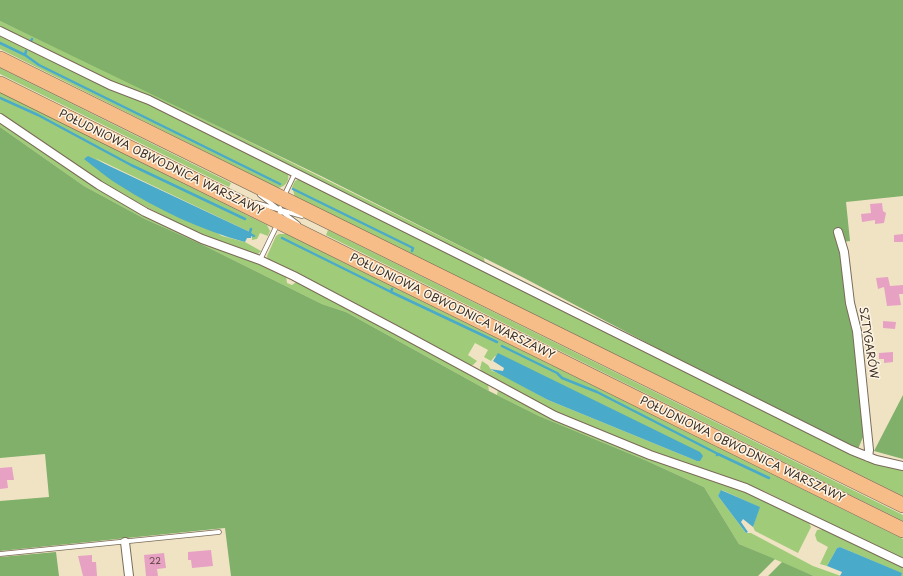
<!DOCTYPE html>
<meta charset="utf-8">
<style>
body{margin:0}
canvas{display:block;background:#efe3c4}
</style>
<canvas width="903" height="576"></canvas>
<script>
const context = document.querySelector('canvas').getContext('2d');
context.lineJoin = 'round';
function paint(path, color) { context.fillStyle = color; context.fill(path, 'evenodd'); }
function strokePath(path, color, width, dash) { context.strokeStyle = color; context.lineWidth = width; context.lineCap = dash ? 'butt' : 'round'; context.setLineDash(dash || []); context.stroke(path); }
function label(font, color, halo, rows, align = 'center') {
  context.font = font + ' "Playpen Sans",sans-serif'; context.lineWidth = 3; context.setLineDash([]); context.textBaseline = 'middle'; context.strokeStyle = halo; context.fillStyle = color; for (const [text, x, y, turn = 0] of rows) {
    context.save(); context.translate(x, y); context.rotate((+turn || 0) * Math.PI / 180); context.textAlign = isNaN(turn) ? turn : align; if (halo) context.strokeText(text, 0, 0); context.fillText(text, 0, 0); context.restore();
  }
}
const green = new Path2D(`
 M0 21 129 82 484 258 485 264 0 28Z
 M0 34 153 105 287 172C291 179 286 187 278 188L0 49Z
 M0 68 231 183 229 187 0 74Z
 M0 92 267 225 270 231 268 236 260 233 257 239 252 240V233L95 158 222 236 245 242 261 251 258 254H253L192 230 111 189 0 114Z
 M0 121 100 189 286 276 287 283 292 285 296 282 349 307 488 384 489 391 346 312 322 304 201 244 145 219 84 186 0 127Z
 M299 179 858 457 903 470V496L295 197 292 187 295 181Z
 M328 230 903 515V521L326 235Z
 M279 234H286L903 539V559L766 492 730 478 679 463 547 409 482 373 480 368 482 361 488 365 492 371 502 374 548 400 697 461 495 356 491 361 484 357 488 350 475 343 468 355 477 361 473 365H466L347 299 268 261 267 256 276 236Z
 M498 389 634 452 668 466 744 491 808 521 811 527 798 553 755 531 753 527 759 507 722 490 718 496 746 533H751L813 566 841 576H814L739 544 704 487 645 460 539 416 497 395Z
 M825 529 903 568V576H901V573L840 547 837 548 827 566 820 564 828 547 817 541 815 535 817 530Z`);
const forest = new Path2D(`
 M0 0H903V196L846 202 850 241 842 242 839 228 835 230 849 302 862 391 866 430 858 449 723 383 524 278 323 177 0 21Z
 M0 127 84 186 145 219 201 244 322 304 346 312 489 391 539 416 645 460 704 487 739 544 775 559 758 576H231L225 528 0 551V501L49 497 45 454 0 458Z
 M903 395V459L874 451Z
 M56 552 59 576H0V557Z
 M782 562 814 576H768Z`);
const water = new Path2D(`
 M88 156 252 233 251 238H247L245 242C201 230 158 210 119 185 107 178 96 168 84 159Z
 M498 353 700 452 703 456 700 461H697L548 400 490 369 503 371 504 368 493 361Z
 M721 490 760 507 753 527 743 519 741 522 748 532 746 533 718 496Z
 M840 547 902 573 901 576H840L842 572 827 566 837 548Z`);
const stream = new Path2D(`
 M31 41 32 39
 M0 43 25 55 26 51
 M25 55 39 65 280 184
 M0 98 38 115 131 165 245 219
 M293 189 413 248 412 251
 M250 232 251 229
 M252 235 254 236
 M282 238 391 292
 M392 289 391 292 497 342
 M502 346 557 373 562 378 597 392 718 454
 M717 455 718 454 769 478`);
const building = new Path2D(`
 M882 203 883 211 886 213 884 223 875 224V220L862 222 861 214 871 213 870 204Z
 M903 234V242H894V235Z
 M888 277 890 286 903 285V294H899L901 305 887 306 884 287 878 289 876 278Z
 M883 321 896 322 895 329 883 328Z
 M893 352V362L884 363V359H879V353Z
 M12 467 14 480H7L8 488 0 489V468Z
 M211 550 213 566 192 568 191 560H188V552Z
 M164 553 166 568 157 569 158 576H146L144 555Z
 M92 555V562H96L97 576H83L78 556Z`);
const service = new Path2D(`
 M260 195 298 224
 M284 196 295 173
 M256 203 302 216
 M260 260 279 221 280 208
 M0 554 219 532`);
const minor = new Path2D(`
 M0 31 110 85 149 100 851 450 876 460 903 466
 M0 118 99 185 145 212 202 239 260 260 294 276 396 330 555 416 650 455 746 488 903 563
 M838 232 844 252 850 303 857 331 869 450 868 457
 M125 542 129 576`);
const motorway = new Path2D(`
 M0 59 903 505
 M0 84 903 530`);
const numberNames = [
 ["22",155,562]
];
const streetNames = [
 ["POŁUDNIOWA OBWODNICA WARSZAWY",161,163,26],
 ["POŁUDNIOWA OBWODNICA WARSZAWY",452,307,26],
 ["SZTYGARÓW",868,343,81],
 ["POŁUDNIOWA OBWODNICA WARSZAWY",742,450,26]
];
paint(green, '#a0cc79');
paint(forest, '#80b069');
paint(water, '#4aaac9');
strokePath(stream, '#4aaac9', 2.5);
paint(building, '#e7a2c3');
strokePath(service, '#7a6b58', 5.5);
strokePath(minor, '#7a6b58', 10);
strokePath(motorway, '#7a6b58', 16);
strokePath(service, '#fff', 4);
strokePath(minor, '#fff', 8);
strokePath(motorway, '#f7bd88', 15);
label('9px', '#664847', null, numberNames);
label('11px', '#3b2a1e', '#fcf5e5', streetNames);
</script>
